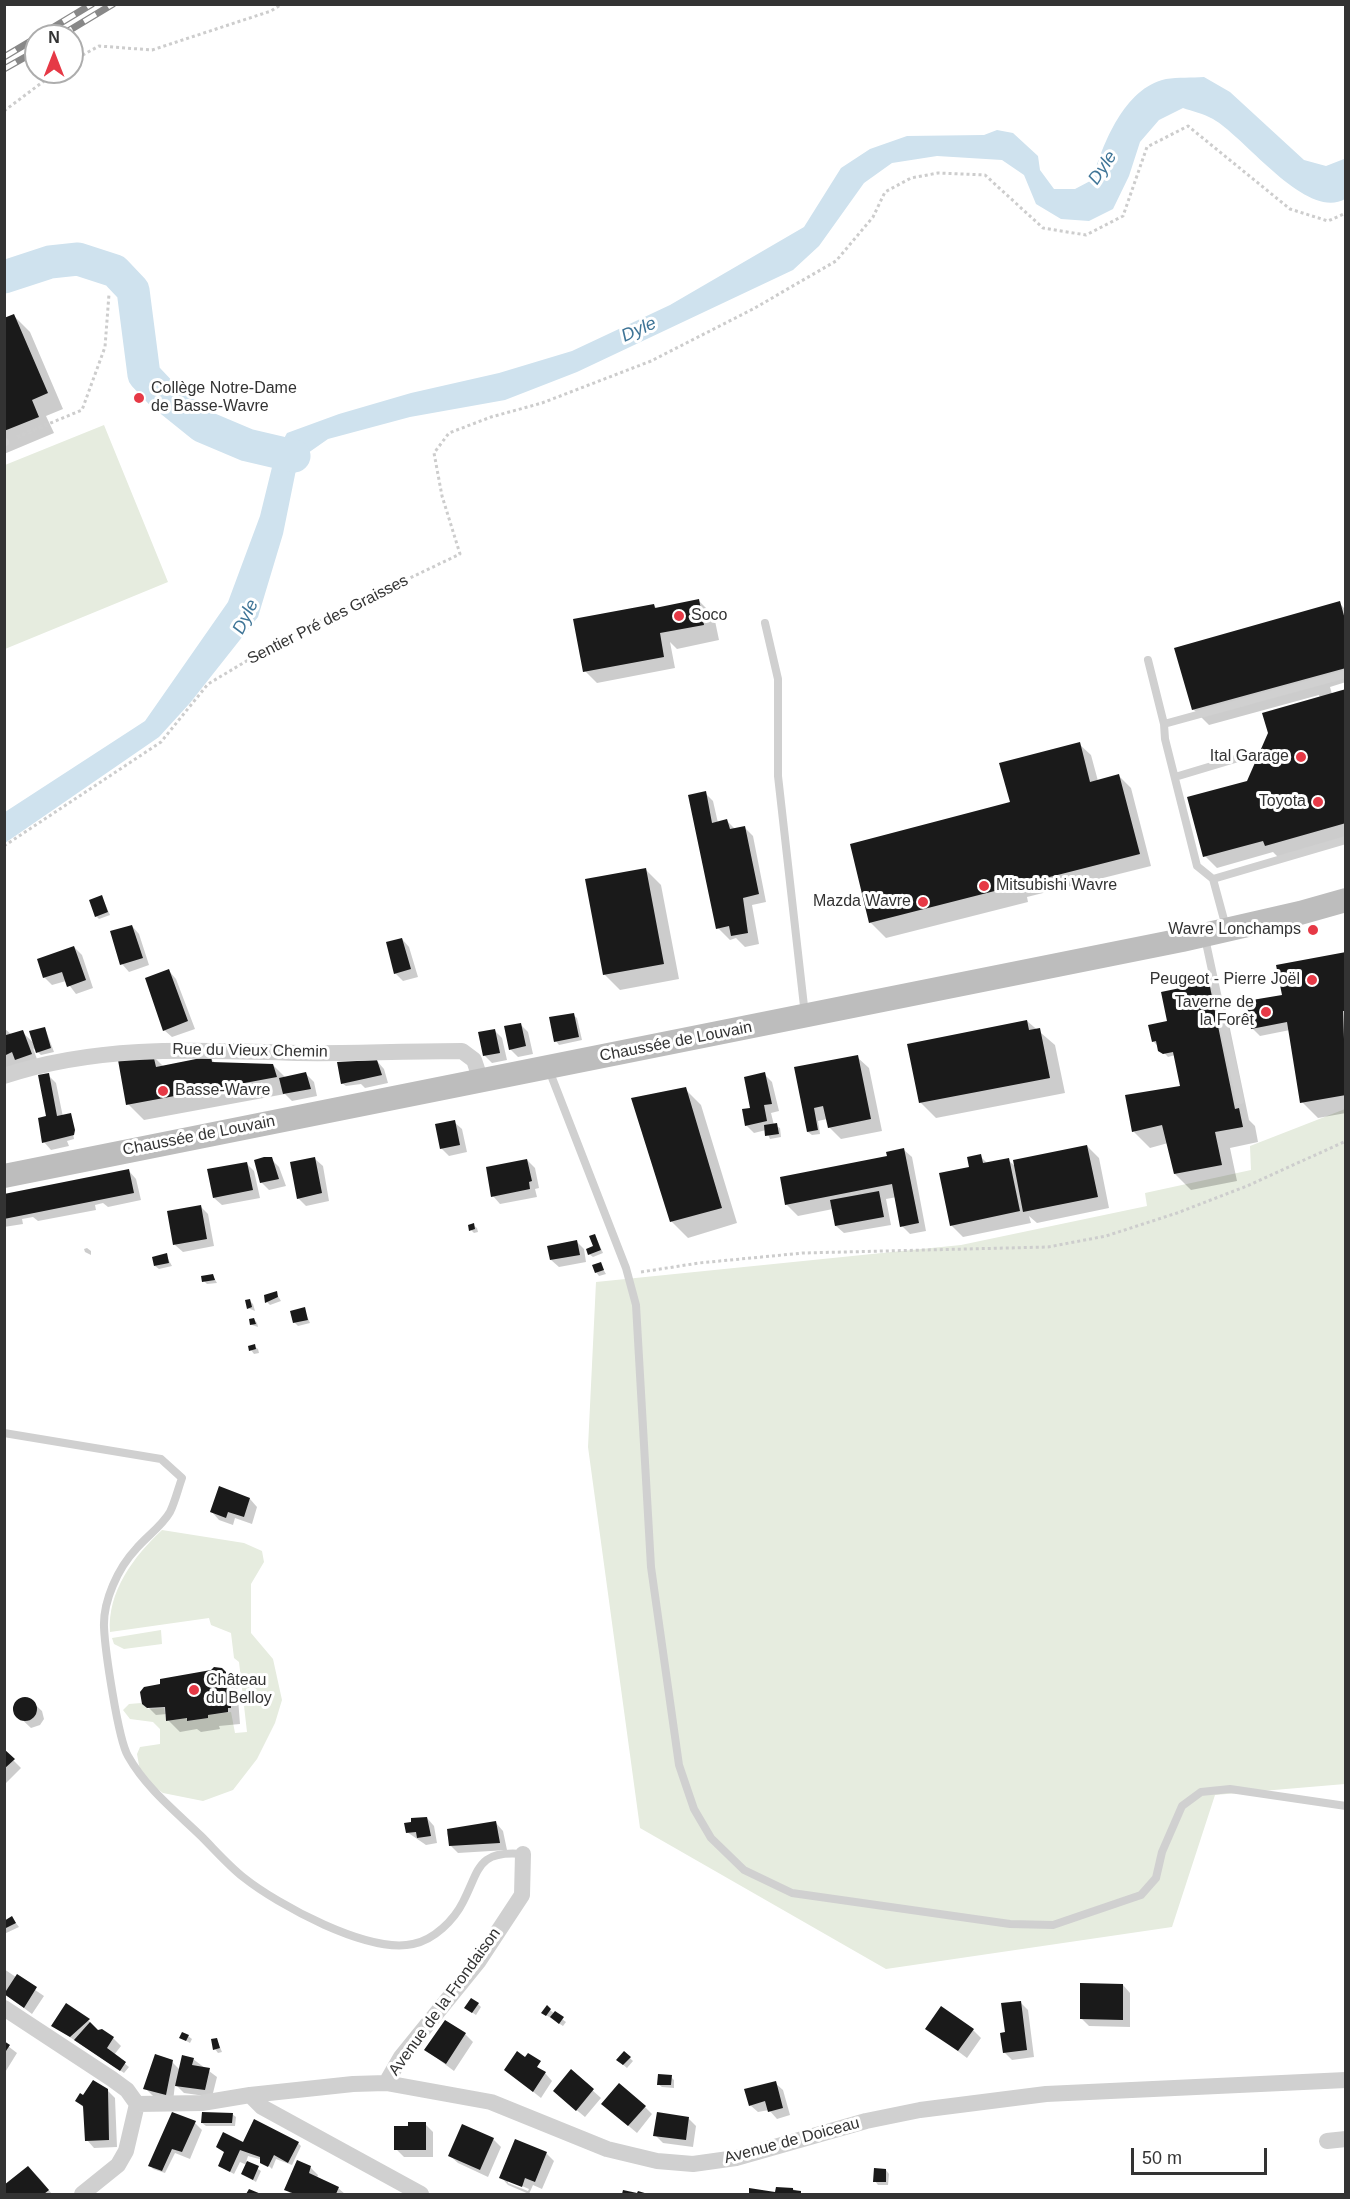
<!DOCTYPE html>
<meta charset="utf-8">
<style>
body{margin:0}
#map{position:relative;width:1350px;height:2199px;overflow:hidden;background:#fff;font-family:Helvetica,sans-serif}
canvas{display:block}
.frame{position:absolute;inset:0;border:6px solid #333;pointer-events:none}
.north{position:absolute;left:24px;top:24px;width:60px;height:60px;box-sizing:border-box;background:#fff;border:2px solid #adadad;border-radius:50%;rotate:0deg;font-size:16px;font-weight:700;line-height:24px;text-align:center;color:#333}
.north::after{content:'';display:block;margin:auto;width:21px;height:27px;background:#e63946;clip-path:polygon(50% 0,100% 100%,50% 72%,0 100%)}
.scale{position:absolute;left:1131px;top:2148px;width:136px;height:27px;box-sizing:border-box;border:3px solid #333;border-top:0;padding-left:8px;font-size:18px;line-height:21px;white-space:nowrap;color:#333;-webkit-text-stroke:4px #fff;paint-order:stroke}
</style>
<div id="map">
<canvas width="1350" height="2199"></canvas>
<div class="frame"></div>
<div class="north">N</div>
<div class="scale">50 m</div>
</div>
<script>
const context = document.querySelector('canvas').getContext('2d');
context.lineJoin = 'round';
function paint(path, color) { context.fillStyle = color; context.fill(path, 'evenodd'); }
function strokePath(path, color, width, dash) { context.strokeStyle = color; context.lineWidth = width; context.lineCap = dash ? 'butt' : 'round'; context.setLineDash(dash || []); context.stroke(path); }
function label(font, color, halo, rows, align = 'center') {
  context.font = font + ' Helvetica,sans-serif'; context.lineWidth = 6; context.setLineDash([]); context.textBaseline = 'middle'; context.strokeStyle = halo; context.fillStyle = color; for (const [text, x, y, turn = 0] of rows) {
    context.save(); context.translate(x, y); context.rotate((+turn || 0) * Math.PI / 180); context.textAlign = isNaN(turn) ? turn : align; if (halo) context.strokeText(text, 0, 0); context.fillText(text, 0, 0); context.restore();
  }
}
const green = new Path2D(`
 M104 425 168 582 5 649V465Z
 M1345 1109V1784L1215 1795 1172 1927 886 1969 640 1828 588 1447 596 1282 961 1245 1147 1206 1145 1193 1251 1170 1250 1146Z
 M162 1530 244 1543 262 1551 264 1562 251 1584V1633L273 1659 282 1700 275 1723 257 1759 233 1790 203 1801 163 1793 149 1783 140 1771 137 1754 140 1747 160 1744V1729L153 1722 130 1719 123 1710 129 1704 141 1703 148 1709 164 1708 166 1721 186 1718 188 1721 208 1718V1715L231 1712 235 1733 247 1732 239 1662 234 1658 231 1633 211 1625 209 1618 110 1632C107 1592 134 1556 162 1530Z
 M161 1630 162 1644 124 1649 114 1644 112 1638Z`);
const water = new Path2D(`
 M1204 77 1230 92 1304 160 1326 166 1344 159 1345 156V199C1306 221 1245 137 1213 119 1204 114 1192 111 1183 108L1159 120 1140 142 1129 176 1113 209 1089 221 1061 219 1036 204 1024 175 1002 160 937 156 892 163 864 183 819 246 793 270 577 372 505 400 410 417 328 439 298 460 283 534 258 617 190 703 159 737 5 843V812L145 721 228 602 260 516 275 455 287 433 339 414 411 393 499 373 572 351 670 305 804 227 841 168 870 149 907 136 984 135 997 130 1013 133 1038 156 1040 170 1054 189H1075L1092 180C1103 144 1124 88 1166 79 1178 77 1192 78 1204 77Z`);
const shadow = new Path2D(`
 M14 316 30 332 63 409 46 416 54 433 4 454V320Z
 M698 600 714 616 719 640 677 649 670 642 675 668 597 683 585 671 654 605 657 609Z
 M1339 603 1346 610V682L1330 687 1332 694 1346 691V838L1278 857 1273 852 1217 868 1205 856 1248 782 1320 698 1319 695 1209 725 1193 709Z
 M1079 744 1091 755 1098 781 1119 776 1131 788 1151 866 1027 897 1028 902 886 938 870 922Z
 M705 793 713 801 718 823 727 821 735 829 745 828 753 836 766 902 752 905 759 944 745 947 736 938 730 940 718 928 698 834Z
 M645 869 661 885 679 979 620 990 604 974Z
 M102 897 110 915 99 919 96 916Z
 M132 926 139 934 149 965 129 972 122 964Z
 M402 939 409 947 418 977 403 981 395 973Z
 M74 947 82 955 93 988 76 994 66 981 52 985 44 977Z
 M1346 953V1113L1318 1118 1302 1102 1290 1030 1260 1036 1252 1028 1283 996Z
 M169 971 176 979 195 1029 172 1037 164 1030Z
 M1208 984 1224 1000 1249 1120 1255 1126 1258 1142 1230 1148 1237 1181 1191 1190 1175 1174 1168 1143 1150 1148 1134 1132 1182 1087 1175 1055 1168 1057 1153 1041 1167 1023Z
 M573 1015 577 1018 582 1040 559 1045 556 1041Z
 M1027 1021 1055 1045 1065 1093 936 1118 920 1102Z
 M520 1024 528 1032 533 1054 518 1057 510 1049Z
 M4 1028 12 1035 22 1032 35 1044 45 1028 54 1052 41 1055 33 1048 38 1062 4 1073Z
 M494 1030 502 1038 507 1060 492 1063 484 1055Z
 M153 1056 164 1067 210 1058 216 1064 273 1065 286 1078 306 1074 314 1082 317 1096 292 1101 285 1094 144 1120 128 1104Z
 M857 1057 869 1068 882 1131 841 1139 829 1127 827 1119 818 1121 820 1134 812 1135 808 1132 796 1069Z
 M377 1061 384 1069 388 1083 365 1088 361 1084 346 1086 342 1083Z
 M764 1074 772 1082 779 1111 771 1113 774 1125 780 1128 781 1137 770 1139 766 1130 754 1133 746 1125Z
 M48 1075 56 1083 63 1117H73H70L74 1139 67 1141 69 1146 51 1150 44 1142 48 1118Z
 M685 1089 701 1105 737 1223 688 1238 672 1222 633 1099Z
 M454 1122 462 1129 467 1152 449 1156 441 1148Z
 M1087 1146 1099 1158 1109 1208 1037 1223 1029 1216 1031 1223 963 1237 951 1225 971 1168 980 1156 988 1164 1008 1160 1016 1167Z
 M904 1150 912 1157 926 1231 910 1234 902 1226 897 1197 886 1199 891 1225 844 1233 836 1226 833 1209 798 1216 786 1204Z
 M271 1159 279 1167 286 1186 269 1190 261 1182Z
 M315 1159 323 1166 329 1201 306 1206 298 1198Z
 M527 1160 535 1168 539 1188 535 1189 537 1197 500 1204 493 1196Z
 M246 1163 254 1171 260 1198 222 1205 214 1198Z
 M129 1171 136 1179 141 1200 108 1207 103 1203 95 1205 96 1210 38 1221 33 1217 22 1219 23 1224 4 1227V1195Z
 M200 1206 208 1214 214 1246 183 1252 175 1245Z
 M473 1225 477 1228 478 1232 474 1233 471 1230Z
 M595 1235 603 1253 593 1257 589 1254 595 1247Z
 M576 1241 584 1249 586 1262 559 1267 551 1260Z
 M87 1248 91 1251V1255L85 1252 84 1249Z
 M166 1255 172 1266 159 1269 155 1266Z
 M600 1264 606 1274 599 1276 596 1272Z
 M213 1276 217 1283 207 1284 204 1281Z
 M276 1293 281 1301 270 1305 267 1302Z
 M250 1301 253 1304 255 1311 248 1308Z
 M304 1309 310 1323 298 1326 294 1322Z
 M254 1319 257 1323 258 1327 252 1325Z
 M254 1346 258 1349 259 1353 254 1354 251 1350 250 1347Z
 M250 1499 257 1507 252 1524 235 1518 233 1525 219 1520 212 1512Z
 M221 1669 237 1685 240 1724 219 1726 220 1729 201 1732 197 1729 180 1732 168 1720 167 1714 156 1715 144 1703Z
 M21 1698H28L42 1711 44 1719 40 1725 31 1728 15 1713 14 1706Z
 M4 1751 21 1768 6 1783 4 1781Z
 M427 1818 434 1826 437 1843 426 1845 407 1832Z
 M496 1823 503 1831 507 1850 458 1853 450 1845 447 1833 450 1830Z
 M12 1918 19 1927 4 1934V1922Z
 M4 1969 44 1996 32 2014 4 1993Z
 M1123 1985 1130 1993V2027L1089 2026 1081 2018Z
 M1020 2002 1028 2010 1034 2057 1012 2060 1004 2052 1007 2033Z
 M478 2004 481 2007 476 2015 470 2011Z
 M66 2005 89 2021 100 2033 113 2038 121 2046 114 2055 129 2067 124 2073 53 2026Z
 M547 2008 566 2022 563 2026 543 2013Z
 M927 2028 973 2030 981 2038 967 2058Z
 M465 2034 473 2042 454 2071 426 2050Z
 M188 2036 192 2039 190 2043 181 2038Z
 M217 2040 222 2052 218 2053 215 2049Z
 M4 2043 17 2053 4 2074Z
 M624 2053 633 2061 627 2068 621 2063Z
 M193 2059 217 2077 212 2097 184 2093 175 2084 173 2102 153 2096 145 2088 172 2062 180 2070Z
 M506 2070 545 2073 552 2081 541 2098Z
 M571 2071 601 2098 585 2117 562 2098Z
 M671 2077 674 2080V2088L662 2087 658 2084Z
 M775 2083 783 2090 790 2115 777 2119 769 2110 758 2112 750 2105Z
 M107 2090 115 2098 117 2147 94 2148 87 2140 84 2108 77 2101Z
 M645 2107 652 2114 637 2133 611 2111Z
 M232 2114 236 2117 235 2126H206L202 2123Z
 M688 2118 696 2126 693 2147 663 2143 655 2135Z
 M195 2123 202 2130 190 2159 175 2153 165 2173 153 2169 150 2165Z
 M425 2124 433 2132V2157H404L396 2149V2127Z
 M493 2139 501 2147 488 2177 458 2163 450 2156Z
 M298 2143 301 2146 292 2165 276 2159 272 2169 263 2160 248 2156 246 2162 261 2171 256 2182 243 2174 247 2165 240 2162 234 2174 219 2166 244 2144Z
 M546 2153 554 2161 542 2189 533 2185 529 2194 508 2185 501 2177ZM508 2180 529 2189 528 2191 508 2183Z
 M298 2162 311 2168 318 2175 317 2178 338 2188 345 2194H291L286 2189Z
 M28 2168 40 2179 52 2194H4V2187Z
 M886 2170 889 2174 888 2185H878L875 2181Z
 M777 2188 793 2189 803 2194H750L751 2190 777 2194Z`);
const river = new Path2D(`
 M4 277 50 262 78 259 115 271 133 290 144 375 161 393 202 426 247 445 294 456`);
const building = new Path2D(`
 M14 314 48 393 32 400 39 417 4 431V318Z
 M699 599 704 625 660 633 664 657 583 672 573 619 654 604 655 608Z
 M1340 601 1346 623V668L1192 710 1174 648Z
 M1346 689V823L1265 846 1263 841 1203 857 1187 797 1247 781 1268 733 1262 713Z
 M1080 742 1090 782 1119 774 1140 854 869 923 850 844 1010 802 999 763Z
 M706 791 712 823 727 819 730 829 745 826 759 894 743 898 748 933 731 936 729 926 716 929 688 795Z
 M646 868 664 964 603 975 585 879Z
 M102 895 108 912 95 917 89 900Z
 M132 925 143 958 120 965 110 931Z
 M402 938 411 969 394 974 386 942Z
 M74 946 86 980 67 987 62 972 43 978 37 959Z
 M1346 952V1011H1343L1346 1095 1300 1103 1287 1022 1251 1029 1246 1001 1282 995 1276 965Z
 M169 969 188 1021 163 1031 145 978Z
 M1209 982 1235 1109 1239 1108 1243 1127 1215 1132 1222 1165 1174 1174 1162 1125 1132 1132 1125 1095 1180 1086 1173 1052 1163 1054 1158 1051 1156 1041 1152 1042 1148 1025 1167 1021 1161 992Z
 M574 1013 579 1037 554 1042 549 1017Z
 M1027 1020 1029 1030 1040 1028 1050 1078 919 1103 907 1044Z
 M521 1023 526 1046 509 1050 504 1026Z
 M45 1027 51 1048 36 1053 29 1031Z
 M495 1029 500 1053 483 1056 478 1032Z
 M23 1030 32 1054 15 1060 12 1052 4 1056V1032L6 1035Z
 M153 1054 156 1067 211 1056 212 1062 273 1064 277 1077 126 1105 118 1060Z
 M858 1055 871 1119 828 1128 823 1106 814 1108 818 1130 807 1132 794 1067Z
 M377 1060 382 1075 341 1084 337 1062Z
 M306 1072 311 1089 283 1094 279 1078Z
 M765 1072 772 1104 764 1105 767 1121 745 1126 742 1109 750 1108 744 1077Z
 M49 1073 57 1116 71 1113 75 1130 74 1135 42 1143 38 1118 46 1116 38 1075Z
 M686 1087 722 1208 670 1222 631 1098Z
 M455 1120 460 1145 440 1149 435 1124Z
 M777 1123 779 1134 765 1136 764 1125Z
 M1087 1145 1098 1197 1023 1212 1013 1160Z
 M904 1148 919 1223 900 1227 892 1184 785 1205 780 1177 887 1156 886 1152Z
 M981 1154 983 1163 1009 1158 1020 1211 950 1226 939 1173 969 1167 967 1157Z
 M264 1157H272L279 1179 260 1183 254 1160Z
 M315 1157 322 1193 297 1199 290 1162Z
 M527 1159 532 1181 529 1182 530 1189 491 1197 486 1167Z
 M247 1162 253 1190 213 1198 207 1169Z
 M129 1169 134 1193 4 1219V1194Z
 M879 1191 884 1217 835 1226 830 1200Z
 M201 1205 207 1239 173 1245 167 1211Z
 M474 1223 475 1229 469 1231 468 1225Z
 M595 1234 601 1250 588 1255 586 1249 593 1246 589 1236Z
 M577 1240 580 1255 550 1260 547 1246Z
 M167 1253 169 1263 154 1266 152 1257Z
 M601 1262 604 1270 595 1273 592 1265Z
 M213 1274 215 1280 202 1282 201 1276Z
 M277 1291 278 1297 265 1303 264 1295Z
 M250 1299 252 1307 247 1309 245 1300Z
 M305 1307 308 1320 293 1323 290 1311Z
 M254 1318 256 1324 250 1325 249 1319Z
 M255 1344 256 1349 249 1351 248 1346Z
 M219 1486 250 1498 244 1517 228 1512 226 1518 210 1512Z
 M214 1667 222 1668 226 1672 227 1696 230 1695 231 1708H228V1712L208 1715V1718L187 1721V1718L166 1721 165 1707 147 1708 142 1704 140 1692 144 1687 160 1684V1679L211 1670Z
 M13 1709a12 12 0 1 1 24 0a12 12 0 1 1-24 0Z
 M4 1749 15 1759 4 1769Z
 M427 1817 431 1836 417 1838 416 1832 406 1833 404 1823 411 1822V1818Z
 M496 1821 500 1843 449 1846 447 1829Z
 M12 1916 16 1923 4 1929V1921Z
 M17 1974 37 1987 24 2008 4 1994Z
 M1080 1983 1123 1984V2020L1080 2019Z
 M471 1998 479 2003 472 2013 464 2008Z
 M1021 2001 1027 2050 1003 2053 1000 2033 1005 2032 1001 2003Z
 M66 2003 90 2019 70 2037 51 2026Z
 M547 2005 551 2009 546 2016 541 2013Z
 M941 2006 974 2029 958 2051 925 2029Z
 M555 2011 564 2017 559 2024 550 2017Z
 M445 2020 466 2033 446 2064 424 2050Z
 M90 2022 98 2030 102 2029 114 2037 107 2048 126 2062 120 2071 74 2040Z
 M182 2032 189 2035 186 2041 179 2038Z
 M217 2038 220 2048 213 2050 211 2039Z
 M4 2041 10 2045 4 2054Z
 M517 2051 525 2057 528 2053 541 2061 537 2067 546 2072 533 2092 504 2070Z
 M624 2051 631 2057 623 2065 616 2060Z
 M155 2054 173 2060 166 2095 143 2089Z
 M182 2055 194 2058 192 2065 210 2068 205 2090 175 2086Z
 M571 2069 594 2089 576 2111 553 2091Z
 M658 2074 672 2075 671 2085H657Z
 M93 2080 108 2089 109 2140 85 2141 83 2106 75 2101 80 2093 83 2095Z
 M776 2081 783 2108 768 2112 765 2101 749 2106 744 2089Z
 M619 2083 646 2106 628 2126 601 2104Z
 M172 2112 196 2121 182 2152 172 2149 162 2171 148 2166Z
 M202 2112 233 2113 232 2123H201Z
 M657 2112 689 2117 686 2140 653 2136Z
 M254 2119 299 2142 288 2163 274 2155 268 2167 260 2163V2157L240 2150 230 2172 218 2166 224 2152 216 2147 223 2132 243 2142Z
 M408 2122H426V2150H394V2126H408Z
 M462 2124 494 2138 480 2170 448 2156Z
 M515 2139 547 2152 535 2182 525 2178 522 2187 499 2178Z
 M297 2160 311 2166 309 2173 339 2187 336 2194H295L284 2190Z
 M247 2161 259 2166 253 2180 241 2174Z
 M28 2166 49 2190 44 2194H4V2185Z
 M874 2168 886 2169V2182H873Z
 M776 2187 793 2188V2190L801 2191V2194H749V2188L775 2192Z
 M249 2189 261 2194H246Z
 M623 2190 637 2193 638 2191 648 2194H622Z`);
const path = new Path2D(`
 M72 61 99 46 152 50 271 11 282 4
 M4 111 56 72
 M17 437 82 410 105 347 109 294
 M4 846 161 742 208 684 285 638 460 554 442 496 434 453 449 433 491 417 542 403 651 361 753 309 836 261 873 217 885 192 911 178 938 173 985 175 1043 228 1086 235 1123 216 1147 147 1188 126 1290 209 1328 221 1346 213
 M641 1272 699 1263 803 1253 1048 1247 1106 1236 1177 1213 1247 1186 1346 1141`);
const lane = new Path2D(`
 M4 442H5
 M765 623 778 679V776L805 1015
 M1148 660 1164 724
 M1175 777 1245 756
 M1213 879 1346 840
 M1226 927 1213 879 1197 866 1165 739 1164 724 1346 674
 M1205 938 1240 1100
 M549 1070 626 1268 636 1305 651 1567 679 1765 694 1809 711 1838 744 1870 792 1893 1010 1924 1053 1925 1141 1895 1156 1878 1162 1852 1182 1806 1201 1792 1230 1789 1346 1806
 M4 1433 161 1459 182 1478C178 1489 175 1502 170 1512 162 1526 146 1537 136 1549 118 1568 103 1601 104 1627 105 1650 118 1739 128 1756 146 1788 175 1811 201 1836 215 1850 228 1865 243 1877 278 1905 368 1954 413 1944 434 1940 454 1920 463 1902 480 1869 477 1850 523 1854`);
const street = new Path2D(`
 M4 1076C98 1044 200 1050 298 1053 352 1054 407 1051 462 1051L474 1060 481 1081
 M4 2008 112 2079 127 2090 137 2104
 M386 2083 401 2057 478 1962 522 1895 523 1854
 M250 2095 353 2084 386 2083 491 2102 607 2149 657 2161 693 2164 736 2158 866 2121 920 2110 1046 2094 1346 2080
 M137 2104 202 2103 250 2095 262 2107 421 2194
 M1327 2141 1346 2139
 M82 2194 118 2165 126 2151 137 2104`);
const secondary = new Path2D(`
 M4 1176 1182 940 1300 913 1346 900`);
const rail = new Path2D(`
 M39 36 92 4
 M60 36 113 4
 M4 57 36 38
 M4 69 36 51`);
const markers = [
 [139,398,6,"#e63946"],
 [679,616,6,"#e63946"],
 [1301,757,6,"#e63946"],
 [1318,802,6,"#e63946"],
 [984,886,6,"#e63946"],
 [923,902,6,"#e63946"],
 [1313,930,6,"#e63946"],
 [1312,980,6,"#e63946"],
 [1266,1012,6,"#e63946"],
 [163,1091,6,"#e63946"],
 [194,1690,6,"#e63946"]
];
const poiNames = [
 ["Collège Notre-Dame",151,389,"left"],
 ["de Basse-Wavre",151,407,"left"],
 ["Soco",691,616,"left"],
 ["Ital Garage",1289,757],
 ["Toyota",1306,802],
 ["Mitsubishi Wavre",996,886,"left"],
 ["Mazda Wavre",911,902],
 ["Wavre Lonchamps",1301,930],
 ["Peugeot - Pierre Joël",1300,980],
 ["Taverne de",1254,1003],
 ["la Forêt",1254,1021],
 ["Basse-Wavre",175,1091,"left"],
 ["Château",206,1681,"left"],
 ["du Belloy",206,1699,"left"]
];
const streetNames = [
 ["Sentier Pré des Graisses",328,620,-27],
 ["Chaussée de Louvain",676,1042,-11],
 ["Rue du Vieux Chemin",250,1051,1],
 ["Chaussée de Louvain",199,1136,-11],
 ["Avenue de la Frondaison",445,2002,-54],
 ["Avenue de Doiceau",792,2141,-15]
];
const waterNames = [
 ["Dyle",1103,168,-56],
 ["Dyle",639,330,-24],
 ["Dyle",246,617,-64]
];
paint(green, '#e6ecdf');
paint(water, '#cfe2ee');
paint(shadow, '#0003');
strokePath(river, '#cfe2ee', 33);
paint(building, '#1a1a1a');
strokePath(path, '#cdcdcd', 3, [3, 3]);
strokePath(lane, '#d0d0d0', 8);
strokePath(street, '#d0d0d0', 16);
strokePath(secondary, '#bdbdbd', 24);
strokePath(rail, '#888', 7);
strokePath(rail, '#fff', 4.5, [14]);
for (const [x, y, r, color] of markers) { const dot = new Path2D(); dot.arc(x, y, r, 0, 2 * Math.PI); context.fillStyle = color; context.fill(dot); strokePath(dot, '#fff', 2); }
label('16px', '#333', '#fff', poiNames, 'right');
label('16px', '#333', '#fff', streetNames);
label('italic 18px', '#3f7597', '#fff', waterNames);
</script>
